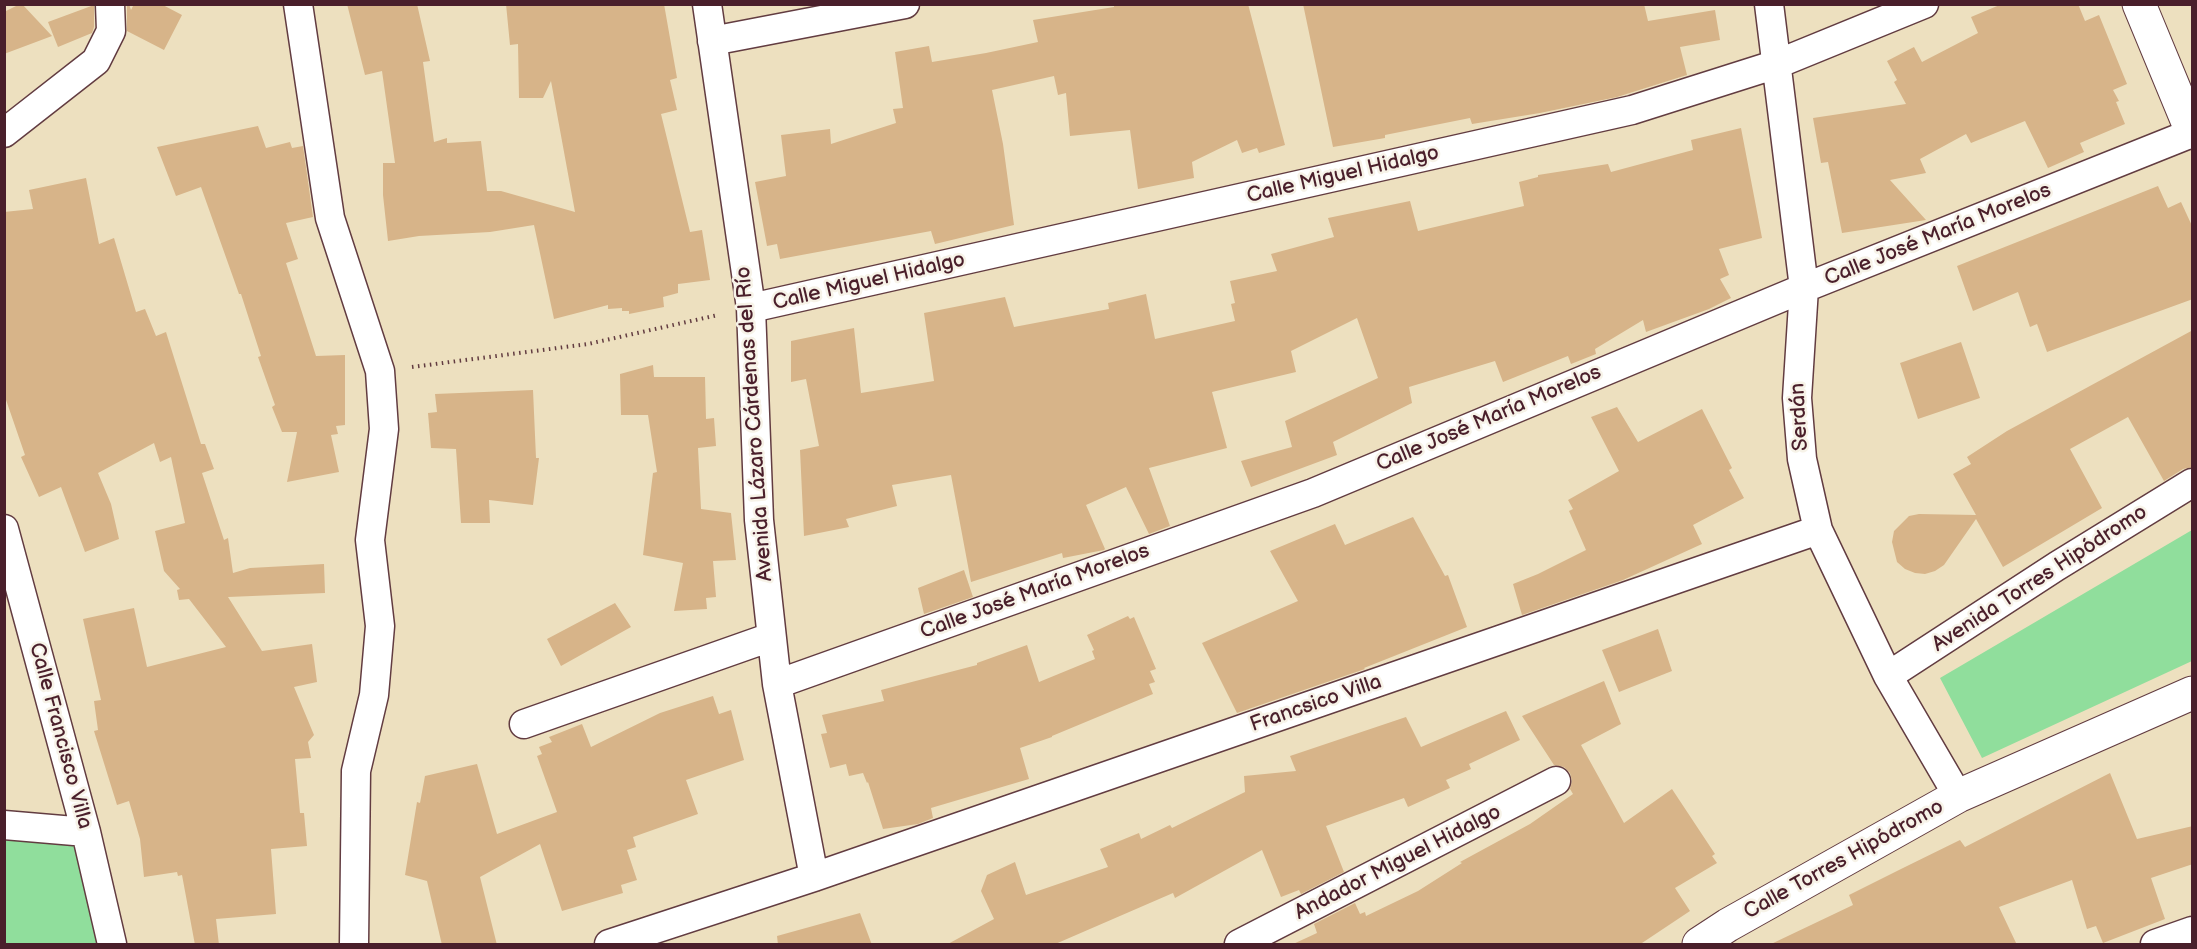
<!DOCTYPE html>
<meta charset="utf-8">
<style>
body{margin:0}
#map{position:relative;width:2197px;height:949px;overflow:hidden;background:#ede0bf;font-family:"Balsamiq Sans",sans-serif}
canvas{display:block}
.frame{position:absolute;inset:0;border:6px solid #4a1f2b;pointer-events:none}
</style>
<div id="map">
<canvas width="2197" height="949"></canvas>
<div class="frame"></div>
</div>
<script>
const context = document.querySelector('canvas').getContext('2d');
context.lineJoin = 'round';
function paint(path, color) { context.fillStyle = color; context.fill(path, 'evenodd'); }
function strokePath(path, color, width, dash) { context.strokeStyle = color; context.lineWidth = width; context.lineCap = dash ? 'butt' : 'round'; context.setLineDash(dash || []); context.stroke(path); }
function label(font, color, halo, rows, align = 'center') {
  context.font = font + ' "Balsamiq Sans",sans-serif'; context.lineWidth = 5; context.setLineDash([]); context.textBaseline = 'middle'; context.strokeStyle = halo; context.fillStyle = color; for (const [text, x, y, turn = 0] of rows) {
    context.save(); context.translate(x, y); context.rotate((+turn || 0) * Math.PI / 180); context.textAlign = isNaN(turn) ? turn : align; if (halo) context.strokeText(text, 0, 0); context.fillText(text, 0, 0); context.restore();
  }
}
const green = new Path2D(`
 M2192 530V661L1982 758 1940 678Z
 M4 825 86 832 97 944H5Z`);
const building = new Path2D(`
 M20 4H22L52 36 4 54V12Z
 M127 4H129L131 10 134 4H161L182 15 164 50 127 31Z
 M347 4H417L430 61 423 62 434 142 447 138V143L481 141 487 191H501L575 212 551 81 543 98H519L518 44 510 45 506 4H664L677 78 670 80 677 110 661 114 690 232 702 230 710 280 678 284V293L663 297 664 307 629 314V311H622V308L608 309V305L554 319 534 225 490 232 419 236 388 241 383 195V163H395L382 71 365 75Z
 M1114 4H1248L1285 145 1259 153 1257 148 1242 153 1237 140 1192 162 1194 178 1138 189 1130 130 1070 136 1066 93 1058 95 1054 76 992 90 1003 144 1014 225 935 244 931 231 780 259 777 244 767 246 755 182 786 176 781 135 830 129 831 144 896 123 893 109 903 108 895 52 929 46 932 62 986 53 1038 42 1033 20 1114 7Z
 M1303 4H1644L1648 21 1715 10 1720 40 1680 47 1687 75 1617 97 1540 113 1472 124 1470 118 1385 135V138L1333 147Z
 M2002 4H2078L2085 21 2099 15 2127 84 2113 90 2119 101 2116 102 2125 124 2080 143 2084 152 2048 168 2025 121 1971 143 1966 134 1920 159 1926 173 1890 180 1926 220 1842 233 1828 162 1821 163 1813 118 1906 104 1894 82 1897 80 1887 61 1914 47 1922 62 1978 33 1971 17Z
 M94 5V27L92 33 58 47 48 22Z
 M258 126 266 148 290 142 292 148 303 146 313 217 286 223 298 259 286 263 316 356 345 355V425L336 426 338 434 331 435 339 472 287 482 297 432H282L272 407 275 405 258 357 261 356 241 294H239L201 187 176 196 157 147Z
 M1741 128 1762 238 1719 249 1729 275 1720 279 1731 298 1709 309 1646 332 1643 320 1595 349 1596 354 1571 364 1568 356 1503 382 1495 361 1409 387 1412 403 1333 442 1337 455 1251 487 1241 461 1292 447 1285 421 1378 378 1357 318 1291 351 1296 372 1212 392 1227 448 1149 468 1170 526 1149 534 1126 487 1086 505 1105 549 1104 550 1063 558 1062 553 971 582 951 475 892 485 897 506 846 519 849 527 804 536 800 450 819 446 806 379 791 382V341L854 328 861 393 934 381 924 313 1005 297 1014 327 1109 309 1108 303 1146 294 1155 339 1235 321 1231 304 1235 303 1230 281 1277 271 1271 254 1334 237 1328 218 1410 201 1418 231 1524 206 1519 182 1538 177V175L1608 164 1611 172 1693 150 1691 140Z
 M86 178 99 244 114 238 136 312 145 309 156 336 166 332 201 444H205L214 469 202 473 224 540 228 538 233 573 250 568 324 564 325 593 228 597 262 651 312 644 317 682 294 687 314 735 308 742 311 758 295 759 300 813H304L307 846 271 849 276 914 216 919 219 945H195L182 875 178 876 177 872 144 877 140 839 129 801 117 805 94 731 98 730 94 701 101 700 83 619 134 608 147 667 226 647 189 599 179 600 177 590 180 589 164 571 155 531 185 523 171 457 160 462 154 443 98 473 111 504 119 539 85 552 61 487 39 497 21 457 25 455 4 394V212L33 209 29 190Z
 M2158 186 2168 208 2181 202 2193 228V299L2047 352 2037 324 2030 327 2018 292 1973 311 1957 266Z
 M2193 330V467L2183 469 2164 481 2128 417 2070 449 2102 508 2003 567 1976 519 1944 565 1935 571 1925 574 1915 573 1905 569 1897 562 1892 542 1894 531 1909 516 1919 514 1976 515 1953 474 1971 464 1967 457 2007 431Z
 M1961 342 1980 398 1918 419 1900 363Z
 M653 365 654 377H705L706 419 714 418 716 446 698 448 701 509 731 513 736 560 713 561 716 597 706 598 707 609 674 611 683 563 643 555 653 473 657 472 648 415H621L620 374Z
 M533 390 536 458H539L533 505 489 500 490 523H461L456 449 431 448 428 413 437 412 435 394Z
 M1617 407 1638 442 1702 409 1732 468 1729 470 1744 498 1693 525 1702 544 1623 580 1522 615 1513 584 1538 574 1586 550 1569 511 1573 509 1568 500 1619 471 1591 417Z
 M1413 517 1445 576 1448 575 1467 627 1364 668 1365 669 1237 713 1202 643 1298 601 1270 551 1335 524 1345 545Z
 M964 570 973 597 924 614 918 588Z
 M615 603 631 627 561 666 547 639Z
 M1128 616 1130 619 1134 617 1156 669 1150 671 1155 682 1149 684 1153 694 1052 736V737L1020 748 1029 779 931 808 933 818 918 824 883 829 868 782 867 783 863 773 849 776 846 764 830 768 821 734 827 733 822 715 884 701 881 690 977 665V663L1027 645 1039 682 1095 659 1092 651 1094 650 1087 635Z
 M1658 629 1672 671 1619 692 1602 650Z
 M1604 681 1621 724 1581 745 1624 823 1672 789 1715 854 1712 856 1717 863 1675 888 1690 911 1639 945H1291L1317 933 1314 924 1355 903 1360 914 1365 912 1366 916 1418 891 1462 863 1460 862 1530 824 1573 794 1570 789 1572 781 1570 773 1564 767 1554 765 1522 716Z
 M713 696 719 714 731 710 744 760 686 780 698 814 633 837 636 847 627 850 637 880 621 885 623 893 562 911 540 844 480 877 497 945H442L427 881 405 875 417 802 420 803 425 776 477 764 497 834 557 812 537 756 542 754 539 747 552 742 549 737 582 724 591 747 660 713Z
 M1506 711 1520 740 1469 764 1471 769 1446 780 1450 788 1408 807 1404 798 1326 826 1344 872 1301 894 1299 890 1281 897 1262 850 1175 898 1173 893 1053 945H946L994 919 981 891 987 875 1015 862 1026 895 1108 867 1100 849 1139 833 1141 839 1170 825 1172 828 1245 792 1244 776 1296 771 1290 756 1406 717 1421 747Z
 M2110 773 2137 839 2193 826V864L2151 878 2165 919 2103 943 2096 926 2087 929 2072 880 1999 907 2017 945H1769L1853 905 1849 895 1903 868 1960 840 1965 847Z
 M860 913 872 945H778L777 936Z`);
const path = new Path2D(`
 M412 367 588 344 718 315`);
const minor = new Path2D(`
 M298 4 330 218 380 371 384 429 370 540 380 626 374 695 356 771 354 944
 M707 4 751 308 759 520 777 684 814 877
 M1769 4 1804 288 1797 398 1802 459 1818 530 1888 676 1958 796
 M712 41 905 4
 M4 133 96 61 111 31 110 4
 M751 308 1632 110 1777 64 1924 4
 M4 529 86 832 112 944
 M1888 676 2057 566 2192 483
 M777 684 1313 493 1804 288 2192 133
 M524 724 771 637
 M4 825 86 832
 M609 944 814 877 1818 530
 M1239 944 1556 781
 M2155 944 2192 931`);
const tertiary = new Path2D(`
 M2139 4 2192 132
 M1699 944 1728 925 1958 796 2192 693`);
const streetNames = [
 ["Calle Miguel Hidalgo",1343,175,-13],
 ["Calle José María Morelos",1938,235,-22],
 ["Calle Miguel Hidalgo",869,282,-13],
 ["Serdán",1800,417,-93],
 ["Calle José María Morelos",1489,419,-23],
 ["Avenida Lázaro Cárdenas del Río",755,424,-94],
 ["Avenida Torres Hipódromo",2040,579,-33],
 ["Calle José María Morelos",1035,592,-20],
 ["Francsico Villa",1316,704,-19],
 ["Calle Francisco Villa",60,736,75],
 ["Calle Torres Hipódromo",1844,860,-29],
 ["Andador Miguel Hidalgo",1398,863,-27]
];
paint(green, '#90de9c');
paint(building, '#d7b489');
strokePath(minor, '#623c41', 31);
strokePath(tertiary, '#623c41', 35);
strokePath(path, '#623c41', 4, [1.5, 4.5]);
strokePath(minor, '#fff', 28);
strokePath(tertiary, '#fff', 33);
label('21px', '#4a1f2b', '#f7f3e8', streetNames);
</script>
